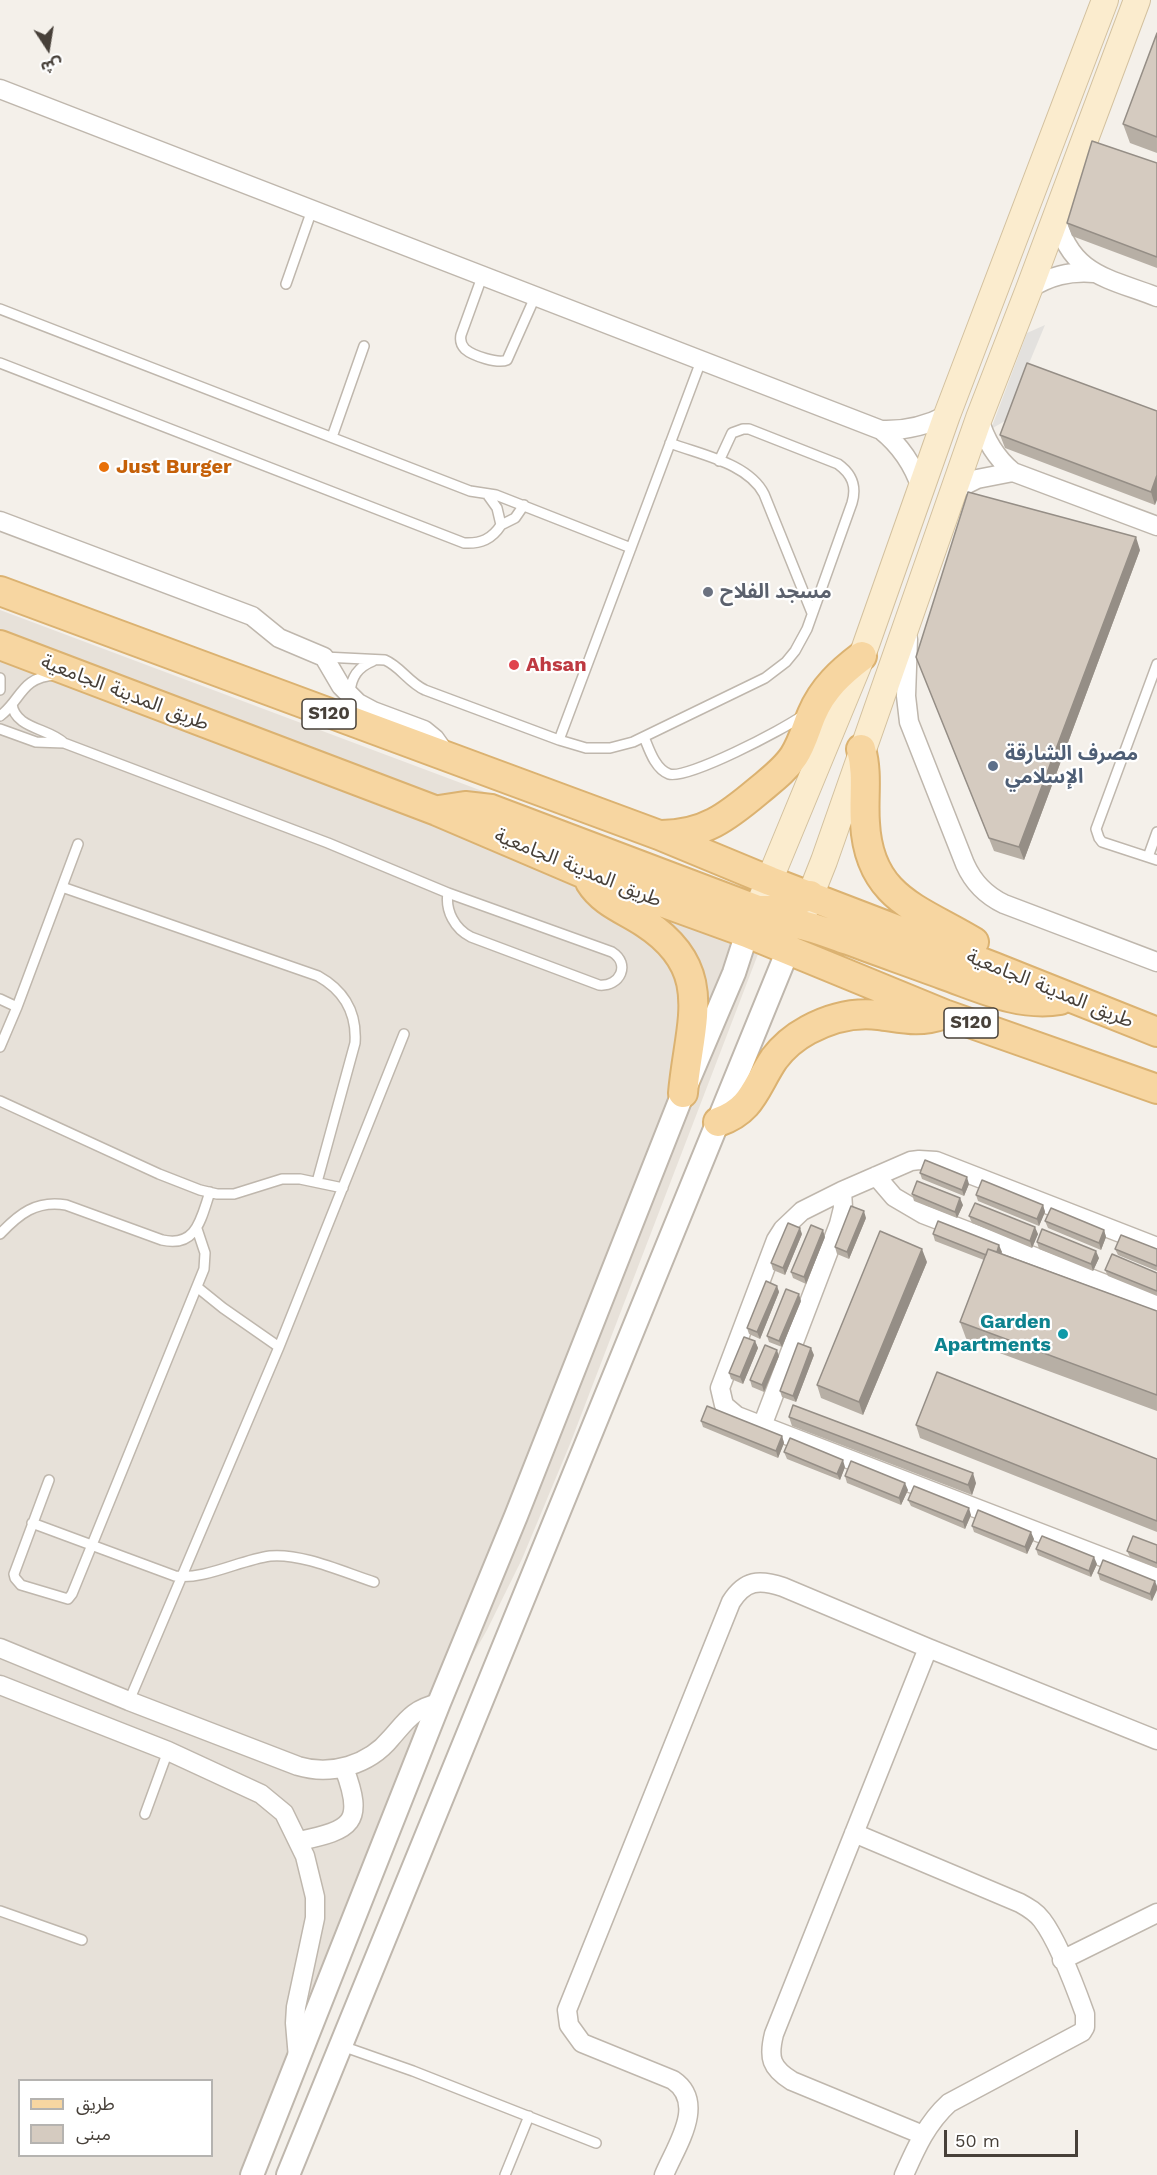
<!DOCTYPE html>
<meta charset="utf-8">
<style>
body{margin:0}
#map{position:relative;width:1157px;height:2175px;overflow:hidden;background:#f4f0ea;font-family:"Work Sans","Noto Sans Arabic",sans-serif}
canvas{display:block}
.legend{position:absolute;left:18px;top:2079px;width:195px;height:78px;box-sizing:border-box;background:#fff;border:2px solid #b5b3b0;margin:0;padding:8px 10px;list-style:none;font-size:18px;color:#474039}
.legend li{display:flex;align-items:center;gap:12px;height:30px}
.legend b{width:30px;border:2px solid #b5b3b0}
.north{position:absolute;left:18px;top:18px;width:60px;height:60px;-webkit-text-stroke:4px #fff;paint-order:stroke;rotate:168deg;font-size:16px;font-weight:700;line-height:24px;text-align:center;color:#474039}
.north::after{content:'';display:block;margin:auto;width:21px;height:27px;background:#474039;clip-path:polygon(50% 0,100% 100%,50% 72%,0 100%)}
.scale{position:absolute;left:944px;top:2130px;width:134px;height:27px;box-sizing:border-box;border:3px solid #474039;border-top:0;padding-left:8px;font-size:18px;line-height:21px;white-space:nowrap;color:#474039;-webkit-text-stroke:4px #fff;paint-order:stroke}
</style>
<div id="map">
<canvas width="1157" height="2175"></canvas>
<ul class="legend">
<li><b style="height:8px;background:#f7d6a1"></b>طريق</li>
<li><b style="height:16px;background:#d5cbc0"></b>مبنى</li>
</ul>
<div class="north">ش</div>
<div class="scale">50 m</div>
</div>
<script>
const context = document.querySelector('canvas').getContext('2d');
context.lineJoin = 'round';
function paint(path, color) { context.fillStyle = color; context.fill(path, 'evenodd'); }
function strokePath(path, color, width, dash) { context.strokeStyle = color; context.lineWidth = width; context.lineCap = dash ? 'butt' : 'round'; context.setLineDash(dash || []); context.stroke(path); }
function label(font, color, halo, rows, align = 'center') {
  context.font = font + ' "Work Sans","Noto Sans Arabic",sans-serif'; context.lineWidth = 4.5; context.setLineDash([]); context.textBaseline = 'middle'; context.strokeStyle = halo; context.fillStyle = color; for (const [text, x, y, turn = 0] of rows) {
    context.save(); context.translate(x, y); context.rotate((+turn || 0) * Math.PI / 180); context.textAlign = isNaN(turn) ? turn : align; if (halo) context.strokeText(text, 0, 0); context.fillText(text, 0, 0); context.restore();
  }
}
const residential = new Path2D(`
 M0 610 778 902 570 1444 522 1559 487 1630 393 1795 240 2175H0ZM20 2080H212V2156H20Z`);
const parking = new Path2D(`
 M1045 325 1005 421 991 429 1027 333Z`);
const service = new Path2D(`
 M482 277 461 335C460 340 461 345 465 349 473 356 498 364 507 360L535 297
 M286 284 312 210
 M0 309 470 491 496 495 631 548
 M0 363 464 543C481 544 492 539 501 525L497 508 487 494
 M332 437 364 346
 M670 443C701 455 748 463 764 494L812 613
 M501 525 515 518 524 505
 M324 657 385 660C401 667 408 682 425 690L559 740 586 748H610L633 742 765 678 786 662 795 651 807 629 852 503C857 486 852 474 838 464L749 429H743L732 433 719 461
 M1157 664 1096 829 1099 838 1102 842 1157 860
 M0 678V690
 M350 693C351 677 358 667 373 661
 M12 704C15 729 49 728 64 743L328 843 448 893
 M0 716C22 700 20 677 56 675
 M0 729 36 742 64 743
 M644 737C649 749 655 769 669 774 687 780 784 729 802 716
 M559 740 701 361
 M1148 857 1157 832
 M62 887 318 976C345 991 357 1013 355 1043L317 1182
 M448 893 612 952C631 964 620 987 599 985L471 937C455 929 445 911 448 893Z
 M0 999 17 1007
 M0 1047 17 1007 78 844
 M0 1101 159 1174 200 1190 217 1194H234L282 1179H300L343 1188
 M0 1234C19 1214 36 1200 66 1205L162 1240C197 1248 201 1218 210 1192
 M197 1287 223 1308 279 1347
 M49 1480 14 1574 15 1578 21 1585 68 1599 72 1594 204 1269 205 1253 197 1229
 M32 1523 175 1576C205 1580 240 1560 270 1556 302 1553 343 1572 374 1582
 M129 1701 279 1347 404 1034
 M145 1814 168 1751
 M0 1911 82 1940
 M342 2046 413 2071 596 2143
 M505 2175 529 2116`);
const minor = new Path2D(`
 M0 89 881 430C901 446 913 464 921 488
 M1056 216C1070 275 1108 278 1157 297
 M1029 289C1050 276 1069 271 1094 273
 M979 418C985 440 995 457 1013 472L1157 526
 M881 430C905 431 926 426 947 415
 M955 490 977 479 1013 472
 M0 521 252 616 279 638 324 657 341 686 358 703 373 711 424 730 435 739 445 753
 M908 639 906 696 909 722 965 864C973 882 985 895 1004 904L1157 962
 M876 1176 894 1197 923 1214 1157 1304
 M1157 1247 936 1161 919 1160 911 1161 842 1191 802 1211 783 1229 776 1240 720 1388 724 1405 737 1416 1157 1578
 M762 1426 839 1224 843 1208 842 1191
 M0 1648 129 1701 298 1766C331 1776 369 1765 391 1738 407 1720 413 1709 439 1703
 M0 1685 168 1751 261 1794 284 1813 305 1856 315 1897V1918L296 2007 295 2023 298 2058
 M854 1833 1020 1903C1029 1908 1036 1912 1042 1920 1058 1941 1076 1989 1085 2014V2027L1082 2032 949 2103C927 2123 916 2148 904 2175
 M299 1841C352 1830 365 1823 344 1768
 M1062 1960 1157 1913
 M923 2135 792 2081C771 2068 768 2058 774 2034L928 1648
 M664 2175C676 2146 707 2103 673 2080L582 2043 569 2025 567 2010 731 1602C745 1580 759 1579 783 1587L928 1648 1157 1740`);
const tertiary = new Path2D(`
 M252 2175 439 1703 516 1516 683 1093 734 973 747 933
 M288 2175 788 950`);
const secondary = new Path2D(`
 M803 914 824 861 979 418 1029 289 1137 0
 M750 927 862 656 947 415 1105 0`);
const primary = new Path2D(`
 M0 591 659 835 770 881 994 967 1157 1032
 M0 645 437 811 587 875 747 933 944 1014 1157 1089
 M861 749C868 774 863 798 865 823 869 899 920 909 974 942
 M439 810 465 806 491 809 758 910H778L810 895
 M661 835C704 835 727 817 758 791 771 780 785 770 794 756 803 742 806 728 812 714 823 688 841 672 862 656
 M590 882C603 903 626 910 645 923 717 970 689 1023 683 1093
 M760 926C788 915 821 931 848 940 880 952 912 963 944 975 981 988 1020 1007 1060 1000
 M718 1122C753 1110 755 1087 774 1059 783 1047 795 1037 808 1030 830 1018 855 1012 879 1015 902 1018 919 1023 942 1015`);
const wall = new Path2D(`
 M1157 33V153L1130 143 1123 124Z
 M1157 163V268L1072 236 1067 223Z
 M1157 411 1155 505 1005 448 1000 435Z
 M1140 550 1024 860 994 851 916 657Z
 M920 1173 969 1184 964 1196 922 1179Z
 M912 1194 963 1205 957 1218 914 1201Z
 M976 1195 1043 1205 1045 1212 1039 1226 978 1201Z
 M969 1216 1038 1234 1032 1248 972 1223Z
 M866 1218 849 1259 837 1254 835 1247Z
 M1045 1221 1104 1230 1106 1237 1101 1250 1048 1228Z
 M802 1234 785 1275 773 1270 771 1263Z
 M933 1234 1002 1252 1001 1253 1157 1311V1411L967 1341 960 1322 984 1260 935 1241Z
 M825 1237 806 1284 793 1278 791 1272Z
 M1037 1242 1099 1258 1093 1271 1039 1249Z
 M1115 1249H1157V1271L1118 1255Z
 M927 1262 863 1415 821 1398 817 1385Z
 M1105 1270 1157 1273V1296L1108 1276Z
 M777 1286 779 1292 760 1339 749 1334 747 1328Z
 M801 1301 782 1347 769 1342 767 1336Z
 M755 1341 758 1348 743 1384 731 1379 729 1373Z
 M814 1355 796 1402 782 1397 780 1391Z
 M779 1356 764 1392 752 1387 750 1380Z
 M789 1417 976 1483 972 1495 792 1426Z
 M701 1421 782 1436 784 1443 778 1458 703 1427Z
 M916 1425 1157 1459V1532L920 1438Z
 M784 1452 845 1467 840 1480 787 1459Z
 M845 1476 908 1490 901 1505 847 1483Z
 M908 1500 971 1515 965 1529 911 1506Z
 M972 1526 1034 1539 1027 1554 974 1532Z
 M1157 1545V1568L1130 1557 1127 1551Z
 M1036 1549 1097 1564 1091 1577 1038 1555Z
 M1098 1573 1155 1581 1152 1601 1100 1580Z`);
const shadedWall = new Path2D(`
 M1157 475V500L1155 505 1151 492Z
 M1136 537 1140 550 1024 860 1019 847Z
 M967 1177 969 1184 964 1196 962 1190Z
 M960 1198 963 1205 957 1218 955 1212Z
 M1043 1205 1045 1212 1039 1226 1037 1219Z
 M864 1211 866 1218 849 1259 847 1252Z
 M1035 1227 1038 1234 1032 1248 1030 1241Z
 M800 1228 802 1234 785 1275 783 1268Z
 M823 1230 825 1237 806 1284 804 1277Z
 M1104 1230 1106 1237 1101 1250 1099 1243Z
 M999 1245 1002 1252 997 1265 994 1258Z
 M922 1249 927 1262 863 1415 859 1402Z
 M1096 1251 1099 1258 1093 1271 1091 1264Z
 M777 1286 779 1292 760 1339 757 1332Z
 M799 1294 801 1301 782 1347 779 1341Z
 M755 1341 758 1348 743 1384 740 1377Z
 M811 1348 814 1355 796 1402 793 1396Z
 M777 1350 779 1356 764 1392 762 1385Z
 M782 1436 784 1443 778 1458 776 1451Z
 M843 1460 845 1467 840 1480 837 1474Z
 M973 1473 976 1483 972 1495 968 1485Z
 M905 1483 908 1490 901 1505 899 1498Z
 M969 1508 971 1515 965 1529 963 1522Z
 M1031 1532 1034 1539 1027 1554 1025 1547Z
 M1094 1557 1097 1564 1091 1577 1089 1571Z
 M1155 1581 1157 1586V1590L1152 1601 1150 1594Z`);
const building = new Path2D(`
 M1157 33V137L1123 124Z
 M1092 141 1157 163V257L1067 223Z
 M1027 363 1157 411V475L1151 492 1000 435Z
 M968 492 1136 537 1019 847 989 838 916 657Z
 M925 1160 967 1177 962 1190 920 1173Z
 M982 1180 1043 1205 1037 1219 976 1195Z
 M917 1181 960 1198 955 1212 912 1194Z
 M975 1203 1035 1227 1030 1241 969 1216Z
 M851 1206 864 1211 847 1252 835 1247Z
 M1051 1208 1104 1230 1099 1243 1045 1221Z
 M938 1221 999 1245 997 1252 988 1249 986 1255 933 1234Z
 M788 1223 800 1228 783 1268 771 1263Z
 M811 1225 823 1230 804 1277 791 1272Z
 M1042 1229 1096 1251 1091 1264 1037 1242Z
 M880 1231 922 1249 859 1402 817 1385Z
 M1121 1235 1157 1249V1266L1115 1249Z
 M988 1249 1157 1311V1395L960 1322Z
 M1112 1254 1157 1273V1291L1105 1270Z
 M766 1281 777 1286 757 1332 747 1328Z
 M786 1289 799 1294 779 1341 767 1336Z
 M744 1337 755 1341 740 1377 729 1373Z
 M798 1343 811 1348 793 1396 780 1391Z
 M765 1345 777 1350 762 1385 750 1380Z
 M937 1372 1157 1459V1521L916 1425Z
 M793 1405 973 1473 968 1485 789 1417Z
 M707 1406 782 1436 776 1451 701 1421Z
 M790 1438 843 1460 837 1474 784 1452Z
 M851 1461 905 1483 899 1498 845 1476Z
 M914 1486 969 1508 963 1522 908 1500Z
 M978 1510 1031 1532 1025 1547 972 1526Z
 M1042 1536 1094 1557 1089 1571 1036 1549Z
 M1133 1536 1157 1545V1563L1127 1551Z
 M1103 1560 1155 1581 1150 1594 1098 1573Z`);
const markers = [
 [104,467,6,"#e8710a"],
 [708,592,6,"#6b7280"],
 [514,665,6,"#e0444e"],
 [993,766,6,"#5c6f8a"],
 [1063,1334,6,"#0f9aa8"]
];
const shields = [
 [329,714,54],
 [971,1023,54]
];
const shieldNames = [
 ["S120",329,714],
 ["S120",971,1023]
];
const foodNames = [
 ["Just Burger",116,467]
];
const worshipNames = [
 ["مسجد الفلاح",720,592]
];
const healthNames = [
 ["Ahsan",526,665]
];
const streetNames = [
 ["طريق المدينة الجامعية",125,693,21],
 ["طريق المدينة الجامعية",578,868,22],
 ["طريق المدينة الجامعية",1050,989,22]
];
const serviceNames = [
 ["مصرف الشارقة",1005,754],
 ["الإسلامي",1005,777]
];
const cultureNames = [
 ["Garden",1051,1322],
 ["Apartments",1051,1345]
];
paint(residential, '#e7e1d9');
paint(parking, '#e3e1de');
strokePath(service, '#bfb7ad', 12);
strokePath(minor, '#bfb7ad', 21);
strokePath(tertiary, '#bfb7ad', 26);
strokePath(secondary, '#d3c19f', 28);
strokePath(primary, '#dbb271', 32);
strokePath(service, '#fff', 9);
strokePath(minor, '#fff', 18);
strokePath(tertiary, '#fff', 22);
strokePath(secondary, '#fbecce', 26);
strokePath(primary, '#f7d6a1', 28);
paint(wall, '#b7afa5');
paint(shadedWall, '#958e86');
paint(building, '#d5cbc0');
strokePath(building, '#958e86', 1.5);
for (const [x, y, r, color] of markers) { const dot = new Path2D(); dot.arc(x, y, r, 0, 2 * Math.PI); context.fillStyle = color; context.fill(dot); strokePath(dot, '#fff', 2); }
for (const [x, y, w] of shields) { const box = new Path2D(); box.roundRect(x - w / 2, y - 15, w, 30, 4.5); context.fillStyle = '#fff'; context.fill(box); strokePath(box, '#474039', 1.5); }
label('bold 18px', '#474039', null, shieldNames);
label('bold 20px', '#c56008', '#fff', foodNames, 'left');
label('bold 20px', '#5b616d', '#fff', worshipNames, 'left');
label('bold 20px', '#be3a42', '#fff', healthNames, 'left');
label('20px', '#474039', '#fff', streetNames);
label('bold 20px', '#4e5e75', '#fff', serviceNames, 'left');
label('bold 20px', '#0d838f', '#fff', cultureNames, 'right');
</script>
